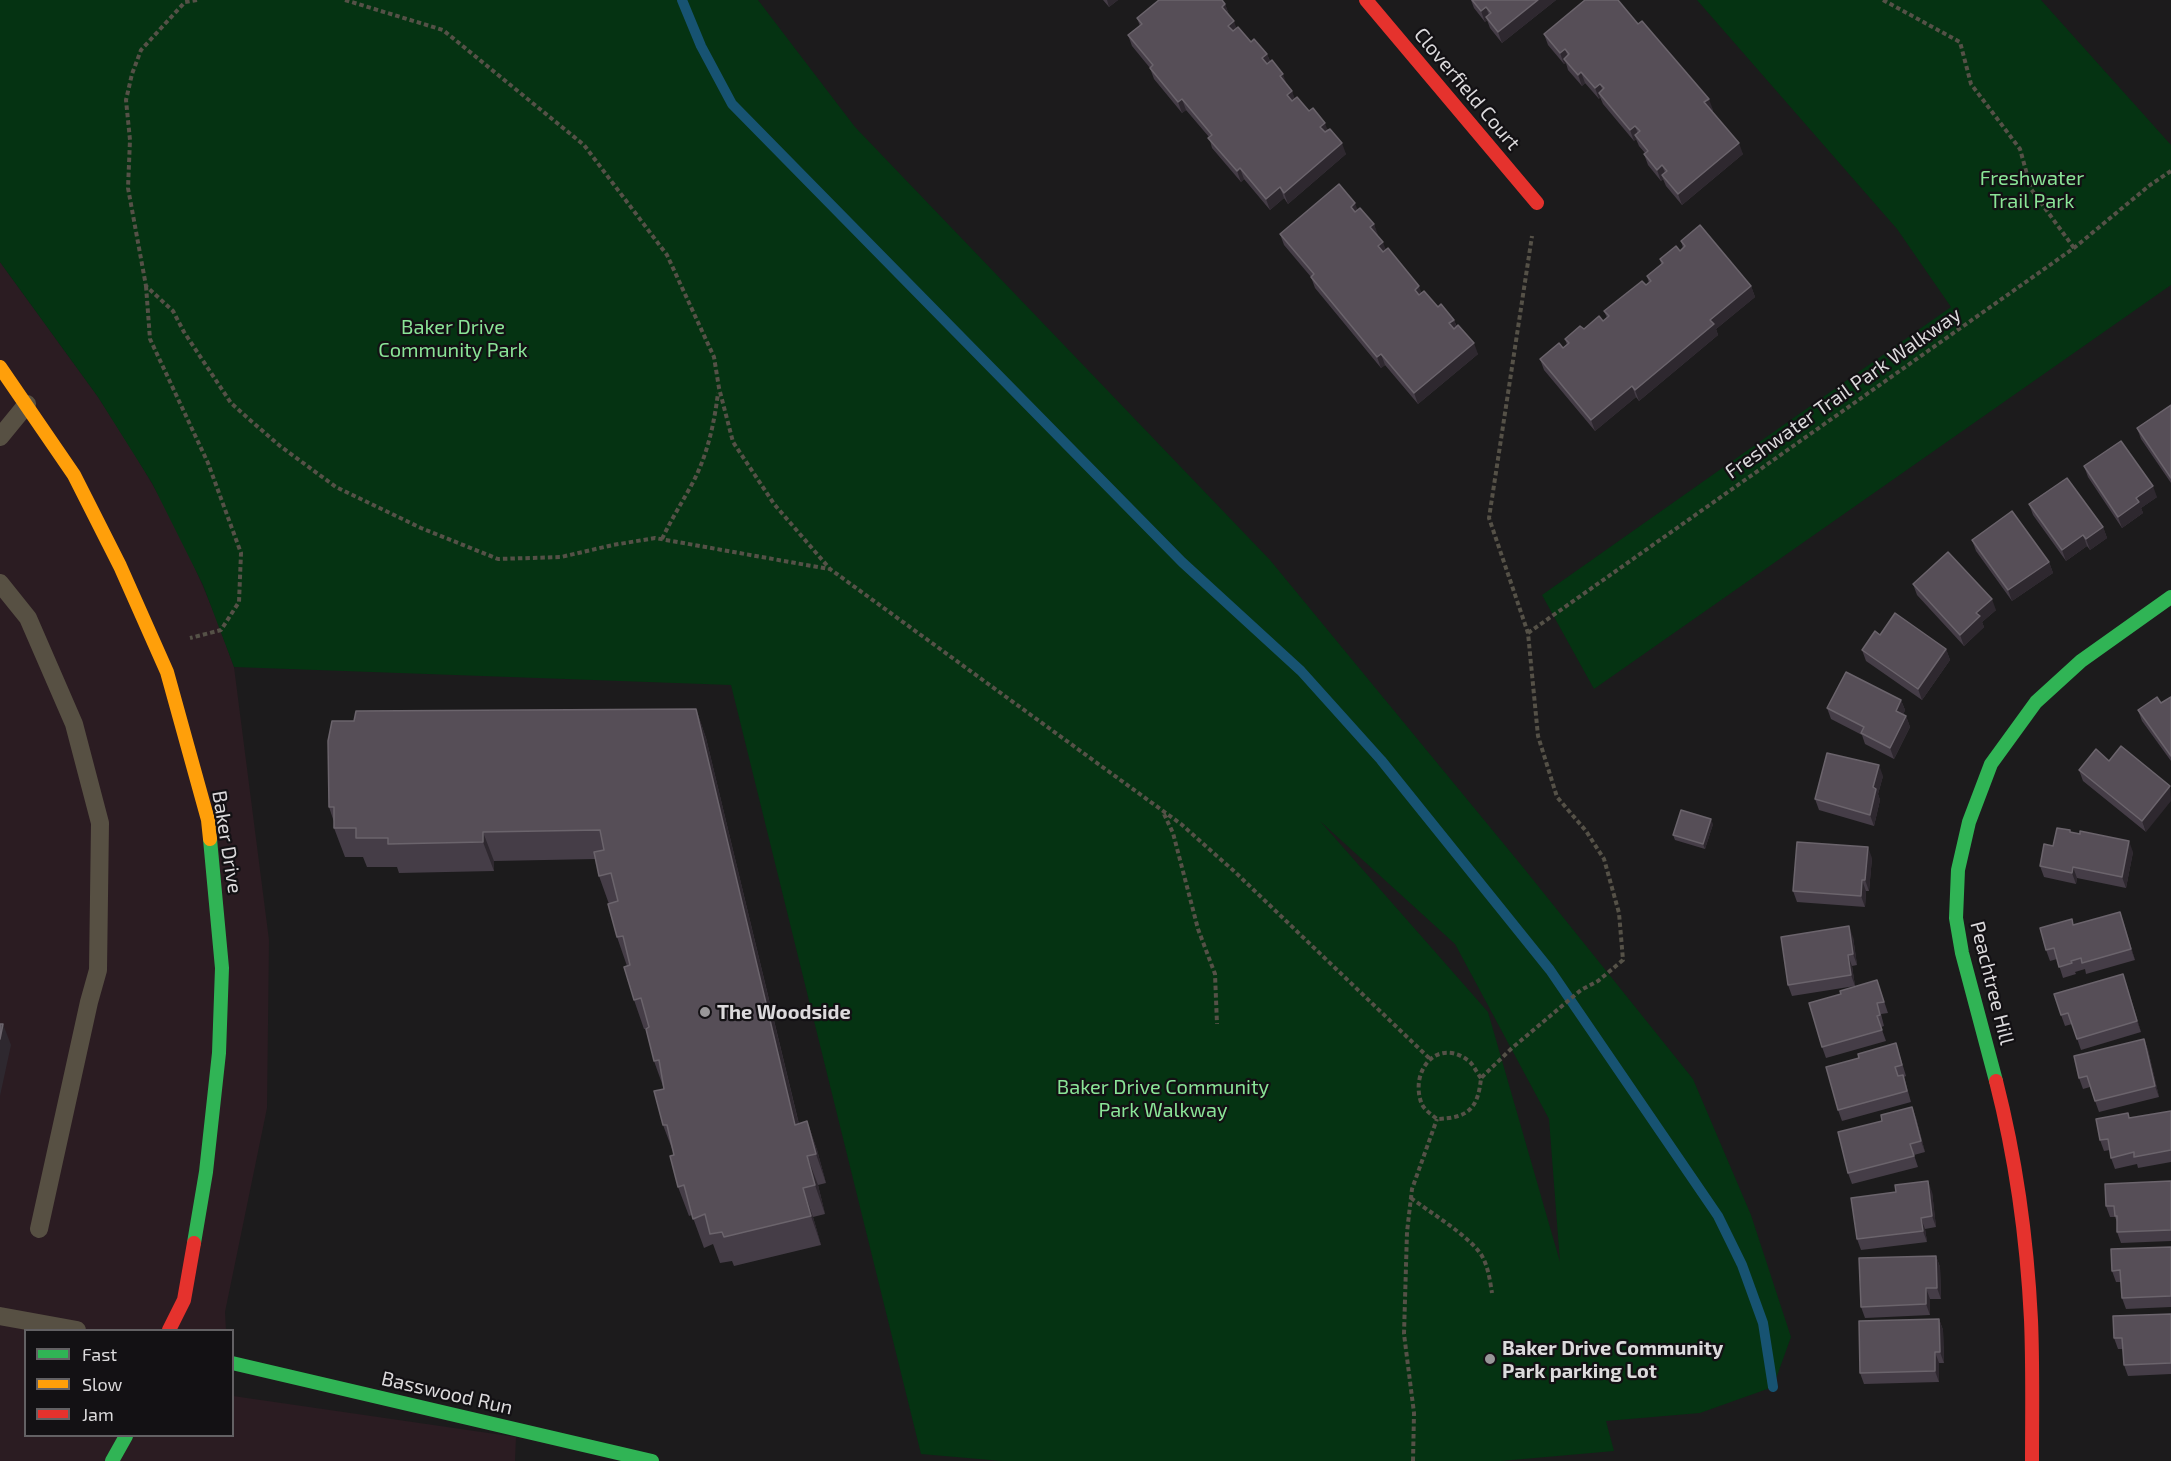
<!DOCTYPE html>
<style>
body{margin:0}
#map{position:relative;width:2171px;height:1461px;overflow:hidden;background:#1c1b1c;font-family:"Exo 2",sans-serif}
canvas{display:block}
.legend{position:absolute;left:24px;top:1329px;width:210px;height:108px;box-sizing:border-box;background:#131114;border:2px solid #636164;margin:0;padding:8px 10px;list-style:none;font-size:18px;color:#dcdadc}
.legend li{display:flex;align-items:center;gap:12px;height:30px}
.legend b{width:30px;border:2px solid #636164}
</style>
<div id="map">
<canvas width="2171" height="1461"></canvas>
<ul class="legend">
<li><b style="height:8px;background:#30b455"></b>Fast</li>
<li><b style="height:8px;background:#ff9f0a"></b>Slow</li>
<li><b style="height:8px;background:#e5322d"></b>Jam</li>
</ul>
</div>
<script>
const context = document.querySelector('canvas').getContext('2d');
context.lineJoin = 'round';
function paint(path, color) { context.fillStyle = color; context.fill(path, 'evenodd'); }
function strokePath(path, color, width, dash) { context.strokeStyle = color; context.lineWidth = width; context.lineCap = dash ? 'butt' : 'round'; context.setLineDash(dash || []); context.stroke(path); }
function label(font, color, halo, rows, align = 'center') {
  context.font = font + ' "Exo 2",sans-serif'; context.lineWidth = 4.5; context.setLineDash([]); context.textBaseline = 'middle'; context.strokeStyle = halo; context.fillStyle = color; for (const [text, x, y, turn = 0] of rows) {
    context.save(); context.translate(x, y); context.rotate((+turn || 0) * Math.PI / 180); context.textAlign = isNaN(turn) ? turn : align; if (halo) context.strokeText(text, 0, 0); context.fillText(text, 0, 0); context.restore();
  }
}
const commercial = new Path2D(`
 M0 262 98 397 134 453 165 506 189 554 216 617 234 667 269 940 267 1108 225 1312 226 1330H26V1436H232L233 1396 516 1437 515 1461H0Z`);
const green = new Path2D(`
 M0 0H758L855 127 1270 560 1522 866 1693 1079 1751 1215 1791 1337 1773 1387 1700 1413 1606 1421 1614 1451 1501 1461H1002L921 1454 731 685 234 667 203 585 152 483 98 397 0 262ZM1320 821 1455 944 1549 1119 1560 1262 1488 1012Z
 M1697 0H2041L2171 145V285L1594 689 1542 595 1951 307 1897 229Z`);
const stream = new Path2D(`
 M682 0 701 46 732 104 1182 562 1301 671 1381 760 1550 970 1718 1216 1742 1265 1763 1323 1773 1387`);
const path = new Path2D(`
 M197 0 185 2 141 50 132 74 126 100 130 140 128 188 146 286 173 311 184 332 231 403 250 420 280 446 336 487 421 528 498 559 561 557 613 545 655 538 829 569
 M345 0 443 30 584 145 667 255 714 357 719 388 733 442 774 504 830 569 1181 824 1235 872 1429 1058
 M1883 0 1960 42 1971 84 2020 149 2031 189 2074 248
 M146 286 150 339 208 463 241 553 239 602 221 630 190 638
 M662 539C671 520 681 504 691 486 707 457 714 425 718 393
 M1528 633 2074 248 2150 185 2171 171
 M1164 814 1173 833 1198 929 1215 974 1217 1024
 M1481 1078C1477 1073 1474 1066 1470 1062 1439 1036 1410 1069 1421 1102 1423 1109 1432 1115 1437 1119 1468 1118 1478 1109 1481 1078L1512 1048 1581 990 1598 981 1623 960 1619 913 1604 859 1586 831 1557 797 1538 736 1528 633 1489 518 1532 236
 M1411 1198C1431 1213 1466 1234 1480 1253 1488 1264 1490 1281 1492 1293
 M1413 1461 1414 1413 1404 1334 1407 1232 1412 1189 1437 1119`);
const lane = new Path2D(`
 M0 437 27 404
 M0 583 28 618 74 724 100 823 98 970 89 1002 39 1229
 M0 1316 77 1330`);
const fast = new Path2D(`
 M1996 1081 1962 953 1956 918 1958 870 1969 822 1991 764 2036 702 2081 661 2171 597
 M194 1243 206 1172 219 1053 222 968 210 839
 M232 1363 652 1461
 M112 1461 126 1436`);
const slow = new Path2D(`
 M0 367 74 475 120 566 167 672 208 820 210 839`);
const jam = new Path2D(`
 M1366 0 1537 203
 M1996 1081C2016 1159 2027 1239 2031 1320 2033 1367 2032 1414 2032 1461
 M169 1330 184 1300 194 1243`);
const wall = new Path2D(`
 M1103 0H1118L1109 7Z
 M1471 0H1556L1502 43 1490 28 1487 20 1485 22 1474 8Z
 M1225 4 1229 15 1236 28 1251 42 1267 54 1270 61 1292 91 1294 98 1309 111 1328 130 1346 154 1288 204 1284 198 1270 210 1244 179 1241 182 1212 148 1209 137 1186 110 1182 113 1154 79 1150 68 1132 46 1128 35 1140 26 1137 18Z
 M1544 34 1713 110 1712 111 1743 154 1682 205 1666 186 1663 179 1661 181 1648 165 1644 154 1645 153 1639 146 1636 139 1634 141 1603 104 1600 97 1599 99 1585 83 1582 86 1568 70 1566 63 1564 64 1548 45Z
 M1358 210 1374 224 1377 235 1386 250 1422 293 1454 320 1457 327 1478 354 1418 404 1385 365 1381 368 1315 288 1311 277 1284 245 1280 234Z
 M1681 241 1751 286 1755 297 1716 329 1718 335 1639 401 1636 397 1595 431 1544 370 1540 359 1563 348 1567 345 1565 339 1603 321 1607 318 1604 311 1649 283 1647 276 1661 264 1660 259 1680 251 1683 248Z
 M2171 405V483L2141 439 2137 428Z
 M2084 466 2157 497 2141 508 2143 513 2122 528 2088 477Z
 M2029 504 2103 527 2107 538 2090 550 2087 546 2066 561 2033 515Z
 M1972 540 2049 562 2053 573 2012 601 1976 551Z
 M1913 584 1996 610 1982 622 1984 627 1964 646 1917 595Z
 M1880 635 1946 649 1950 660 1922 700 1866 661 1862 650Z
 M2171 697V761L2142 721 2138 710 2161 703Z
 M1901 700 1905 710 1903 715 1906 716 1910 727 1894 759 1865 744 1862 735 1831 719 1827 708Z
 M696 709 706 738 799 1124 807 1121 817 1150 826 1183 818 1185 825 1214 813 1217 821 1245 734 1266 732 1261 720 1263 713 1244 704 1248 692 1215 689 1216 678 1187 674 1154 663 1125 664 1089 654 1061 646 1029H644L634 1000 627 966 617 937 609 904 599 876 596 859 494 861V871L399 873 397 867H367L363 857H345L334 828V822L329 807 354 721Z
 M2121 746 2146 832 2083 781 2079 770 2109 761Z
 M1883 776 1878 794 1880 800 1874 826 1819 810 1815 799Z
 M1713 824 1705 849 1675 840 1673 835Z
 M2070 833 2133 852 2126 888 2077 878 2076 884 2044 877 2040 866 2053 846Z
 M1872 858 1869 891H1866L1865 907 1797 902 1793 891Z
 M2120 912 2135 960 2086 974 2085 969 2075 972 2076 974 2063 978 2057 959 2050 961 2046 950 2074 925Z
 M1853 937 1857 965 1852 966 1855 986 1792 996 1788 985Z
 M2123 974 2141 1032 2081 1050 2072 1024 2065 1026 2061 1015Z
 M1877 980 1888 1013 1881 1014 1884 1026 1881 1027 1886 1041 1826 1058 1822 1047 1841 994Z
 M2144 1039 2148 1050 2159 1097 2099 1112 2090 1087 2083 1089 2079 1078Z
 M1896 1043 1906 1076 1904 1077 1911 1102 1842 1121 1838 1110 1859 1058Z
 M1912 1107 1916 1118 1925 1152 1914 1155 1918 1167 1852 1184 1848 1173 1882 1121Z
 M2171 1111V1162L2138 1168 2137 1164 2115 1169 2111 1158 2110 1150 2104 1151 2100 1140 2130 1118Z
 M2171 1181V1241L2121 1243 2117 1232V1222L2115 1217H2110L2106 1206Z
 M1932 1192 1936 1227 1925 1229 1927 1242 1861 1250 1857 1239Z
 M2171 1247V1307L2126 1309 2122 1298 2121 1282H2116L2112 1271Z
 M1936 1256 1940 1267 1941 1299H1930V1315L1865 1318 1861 1307Z
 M2171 1314V1374L2128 1376 2124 1365 2123 1349H2118L2114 1338Z
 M1939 1319 1943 1330 1944 1363H1939V1382L1864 1384 1860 1373Z`);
const shadedWall = new Path2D(`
 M1107 0H1118L1109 7Z
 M1538 0H1556L1502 43 1498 32Z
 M1225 4 1229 15 1222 7Z
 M1486 7 1490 18 1486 17 1487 20 1485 22 1481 11Z
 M1234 21 1238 32 1232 37 1228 26Z
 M1565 49 1569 60 1564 59 1566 63 1564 64 1560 53Z
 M1267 54 1271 65 1266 69 1262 58Z
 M1581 72 1585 83 1582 86 1578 75Z
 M1283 74 1287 85 1280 76Z
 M1600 84 1604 94 1599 93 1600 97 1599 99 1595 88Z
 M1292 91 1296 102 1291 106 1287 95Z
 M1182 99 1186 110 1182 113 1178 102Z
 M1709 99 1713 110 1708 113 1704 102Z
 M1325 123 1329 134 1324 138 1320 127Z
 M1635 126 1639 137 1635 135 1636 139 1634 141 1630 130Z
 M1342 143 1346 154 1288 204 1284 193Z
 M1739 143 1743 154 1682 205 1678 194Z
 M1662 165 1666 176 1662 175 1663 179 1661 181 1657 170Z
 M1240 168 1244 179 1241 182 1237 171Z
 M1280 187 1284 198 1270 210 1266 199Z
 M1355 203 1359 214 1355 218 1351 207Z
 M1374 224 1378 235 1374 238 1370 227Z
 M1383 242 1387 253 1382 257 1378 246Z
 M1419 286 1423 297 1419 301 1415 290Z
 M1751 286 1755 297 1716 329 1718 335 1639 401 1635 390 1710 320Z
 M1454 320 1458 331 1453 334 1449 323Z
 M1474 343 1478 354 1418 404 1414 393Z
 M1381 354 1385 365 1381 368 1377 357Z
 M1632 386 1636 397 1595 431 1591 420Z
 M2153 486 2157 497 2141 508 2143 513 2122 528 2118 517 2136 498Z
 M2103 527 2107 538 2090 550 2086 539Z
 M2083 535 2087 546 2066 561 2062 550Z
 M2049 562 2053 573 2012 601 2008 590Z
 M1992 599 1996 610 1982 622 1984 627 1964 646 1960 635 1976 613Z
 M1946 649 1950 660 1922 700 1918 689Z
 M1901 700 1905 710 1900 722 1896 711Z
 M696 709 706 738 806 1154 795 1125Z
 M1906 716 1910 727 1894 759 1890 748Z
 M1879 765 1883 776 1878 794 1880 800 1874 826 1870 815 1873 787Z
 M2170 786 2171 801 2146 832 2142 821Z
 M1711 819 1713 824 1705 849 1703 844Z
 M483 832 494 861V871L483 842Z
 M2129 841 2133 852 2126 888 2122 877Z
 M1868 847 1872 858 1869 891 1865 880Z
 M2073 867 2077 878 2076 884 2072 873Z
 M1862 880 1866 891 1865 907 1861 896Z
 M2120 912 2124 923 2135 960 2131 949Z
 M1849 926 1853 937 1857 965 1853 954Z
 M1848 955 1852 966 1855 986 1851 975Z
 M2123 974 2127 985 2141 1032 2137 1021Z
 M3 1024 11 1045 0 1096V1039Z
 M2144 1039 2148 1050 2159 1097 2155 1086Z
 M1912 1107 1916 1118 1925 1152 1921 1141Z
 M807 1121 817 1150 826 1183 816 1154Z
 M807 1156 818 1185 825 1214 815 1185Z
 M1928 1181 1932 1192 1936 1227 1932 1216Z
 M803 1188 813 1217 821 1245 811 1216Z
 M1921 1218 1925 1229 1927 1242 1923 1231Z
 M1936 1256 1940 1267 1941 1299 1937 1288Z
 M1926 1288 1930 1299V1315L1926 1304Z
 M1939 1319 1943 1330 1944 1363 1940 1352Z
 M1935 1352 1939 1363V1382L1935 1371Z`);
const building = new Path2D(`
 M1159 0H1222L1225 4 1222 7 1234 21 1228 26 1233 31 1238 27 1251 42 1254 39 1267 54 1262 58 1267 64 1272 60 1283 74 1280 76 1292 91 1287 95 1292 101 1297 97 1309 111 1313 108 1325 123 1320 127 1325 132 1330 129 1342 143 1284 193 1280 187 1266 199 1240 168 1237 171 1208 138 1212 135 1182 99 1178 102 1150 68 1153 65 1128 35 1142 24 1137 18Z
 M1472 0H1538L1498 32 1486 17 1491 13 1486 7 1481 11Z
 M1585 0H1618L1638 24 1642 21 1709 99 1704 102 1739 143 1678 194 1662 175 1667 171 1662 165 1657 170 1644 154 1648 151 1635 135 1640 131 1635 126 1630 130 1599 93 1604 88 1600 84 1595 88 1581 72 1578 75 1564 59 1569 54 1565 49 1560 53 1544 34Z
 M1339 184 1355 203 1351 207 1355 212 1360 208 1374 224 1370 227 1383 242 1378 246 1383 252 1388 248 1419 286 1415 290 1419 295 1424 291 1438 307 1441 304 1454 320 1449 323 1454 329 1458 325 1474 343 1414 393 1381 354 1377 357 1311 277 1314 274 1280 234Z
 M1700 225 1751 286 1710 320 1714 324 1635 390 1632 386 1591 420 1540 359 1559 343 1563 348 1569 343 1565 339 1580 326 1584 329 1599 316 1603 321 1609 316 1604 311 1642 281 1646 285 1651 281 1647 276 1663 263 1660 259 1676 246 1680 251 1685 246 1681 241Z
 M2171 405V478L2137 428Z
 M2121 441 2153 486 2136 498 2139 502 2118 517 2084 466Z
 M2067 478 2103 527 2086 539 2083 535 2062 550 2029 504Z
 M2012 511 2049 562 2008 590 1972 540Z
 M1948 552 1992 599 1976 613 1980 616 1960 635 1913 584Z
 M1895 613 1946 649 1918 689 1862 650 1875 631 1880 635Z
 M1846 672 1901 700 1896 711 1906 716 1890 748 1861 733 1864 727 1827 708Z
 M2157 697 2161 703 2171 697V756L2138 710Z
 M696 709 795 1125 807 1121 816 1154 807 1156 815 1185 803 1188 811 1216 724 1237 722 1232 710 1234 705 1214 693 1219 684 1185 678 1187 670 1156 674 1155 667 1125H663L654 1091 664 1089 659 1060 654 1061 646 1029 649 1027 641 998 634 1000 624 967 630 965 623 936 617 937 608 904 618 901 611 873 599 876 594 852 604 850 600 830 483 832V842L388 844V838H356V828H334V807H329L328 741 332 721H354L356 711Z
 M2121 746 2170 786 2142 821 2079 770 2096 749 2109 761Z
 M1827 753 1879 765 1873 787 1876 789 1870 815 1815 799Z
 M1681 810 1711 819 1703 844 1673 835Z
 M2057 828 2070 830V832L2080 834V831L2129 841 2122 877 2073 867 2072 873 2040 866 2044 844 2053 846Z
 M1797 842 1868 847 1865 880H1862L1861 896 1793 891Z
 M2120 912 2131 949 2082 963 2081 958 2071 961 2072 963 2059 967 2054 948 2046 950 2040 928 2072 919 2073 925Z
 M1849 926 1853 954 1848 955 1851 975 1788 985 1781 937Z
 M2123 974 2137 1021 2077 1039 2068 1013 2061 1015 2054 994Z
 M1877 980 1884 1002 1877 1003 1880 1015 1877 1016 1882 1030 1822 1047 1809 1003 1841 994 1840 991Z
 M0 1024H3L0 1039Z
 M2144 1039 2155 1086 2095 1101 2087 1076 2079 1078 2074 1056Z
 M1896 1043 1902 1065 1895 1067 1898 1076 1903 1075 1907 1091 1838 1110 1826 1067 1859 1058 1858 1054Z
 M1912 1107 1921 1141 1910 1144 1914 1156 1848 1173 1838 1132 1882 1121 1881 1115Z
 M2171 1111V1150L2134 1157V1152L2111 1158 2108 1139 2100 1140 2096 1119 2128 1113 2129 1118Z
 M1928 1181 1932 1216 1921 1218 1923 1231 1857 1239 1851 1198 1896 1192 1895 1185Z
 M2171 1181V1230L2117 1232V1216H2115L2114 1206H2106L2105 1184Z
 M2171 1247V1296L2122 1298 2120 1270 2112 1271 2111 1249Z
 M1936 1256 1937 1288H1926V1304L1861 1307 1859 1258Z
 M2171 1314V1363L2124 1365 2122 1338H2114L2113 1316Z
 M1939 1319 1940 1352H1935V1371L1860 1373 1859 1321Z`);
const markers = [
 [705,1012,6,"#999799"],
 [1490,1359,6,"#999799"]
];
const streetNames = [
 ["Cloverfield Court",1467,89,50],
 ["Freshwater Trail Park Walkway",1843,393,-35],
 ["Baker Drive",227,842,81],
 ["Peachtree Hill",1992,983,76],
 ["Basswood Run",447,1393,13]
];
const parkNames = [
 ["Freshwater",2032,178],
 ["Trail Park",2032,201],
 ["Baker Drive",453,327],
 ["Community Park",453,350],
 ["Baker Drive Community",1163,1087],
 ["Park Walkway",1163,1110]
];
const poiNames = [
 ["The Woodside",717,1012],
 ["Baker Drive Community",1502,1348],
 ["Park parking Lot",1502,1371]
];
paint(commercial, '#2b1c22');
paint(green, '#053312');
strokePath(stream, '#175372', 10);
strokePath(path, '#555147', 4, [4.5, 3]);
strokePath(lane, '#575043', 18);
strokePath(fast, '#30b455', 14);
strokePath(slow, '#ff9f0a', 14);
strokePath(jam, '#e5322d', 14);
paint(wall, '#453d47');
paint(shadedWall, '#2e282f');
paint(building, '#564e57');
strokePath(building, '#6b646c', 1.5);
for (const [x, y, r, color] of markers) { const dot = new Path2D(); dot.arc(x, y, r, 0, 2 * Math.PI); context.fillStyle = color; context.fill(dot); strokePath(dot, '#131114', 2); }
label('20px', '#dcdadc', '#131114', streetNames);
label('20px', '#8ae497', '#131114', parkNames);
label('bold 20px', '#dcdadc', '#131114', poiNames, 'left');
</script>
